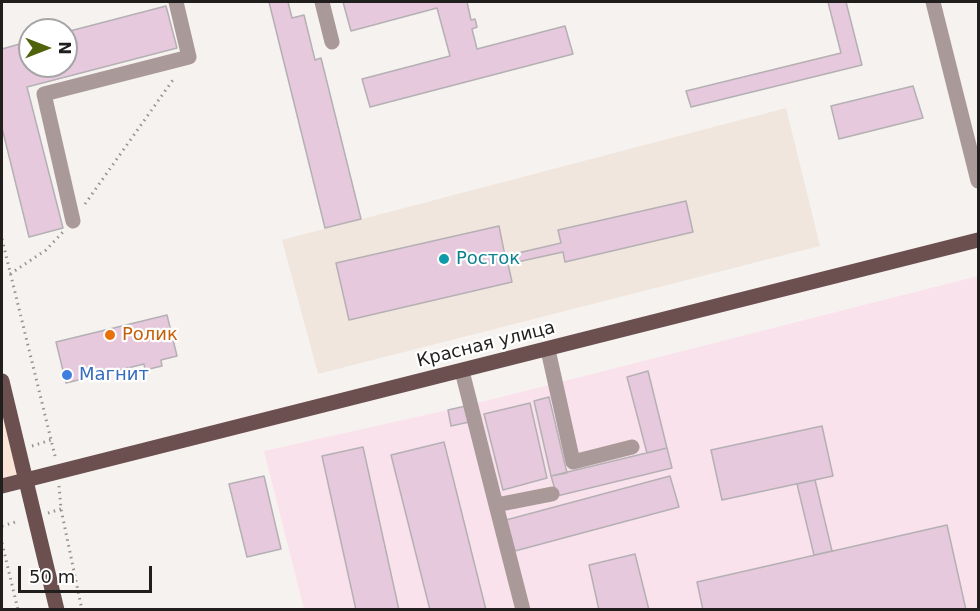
<!DOCTYPE html>
<meta charset="utf-8">
<style>
body{margin:0}
#map{position:relative;width:980px;height:611px;overflow:hidden;background:#f6f2ef;font-family:"DejaVu Sans",sans-serif}
canvas{display:block}
.frame{position:absolute;inset:0;border:3px solid #211f1e;pointer-events:none}
.north{position:absolute;left:18px;top:18px;width:60px;height:60px;box-sizing:border-box;background:#fff;border:2px solid #a6a5a5;border-radius:50%;rotate:90deg;font-size:16px;font-weight:700;line-height:24px;text-align:center;color:#211f1e}
.north::after{content:'';display:block;margin:auto;width:21px;height:27px;background:#4f620a;clip-path:polygon(50% 0,100% 100%,50% 72%,0 100%)}
.scale{position:absolute;left:18px;top:566px;width:134px;height:27px;box-sizing:border-box;border:3px solid #211f1e;border-top:0;padding-left:8px;font-size:18px;line-height:21px;white-space:nowrap;color:#211f1e;-webkit-text-stroke:4px #fff;paint-order:stroke}
</style>
<div id="map">
<canvas width="980" height="611"></canvas>
<div class="frame"></div>
<div class="north">N</div>
<div class="scale">50 m</div>
</div>
<script>
const context = document.querySelector('canvas').getContext('2d');
context.lineJoin = 'round';
function paint(path, color) { context.fillStyle = color; context.fill(path, 'evenodd'); }
function strokePath(path, color, width, dash) { context.strokeStyle = color; context.lineWidth = width; context.lineCap = dash ? 'butt' : 'round'; context.setLineDash(dash || []); context.stroke(path); }
function label(font, color, halo, rows, align = 'center') {
  context.font = font + ' "DejaVu Sans",sans-serif'; context.lineWidth = 4.5; context.setLineDash([]); context.textBaseline = 'middle'; context.strokeStyle = halo; context.fillStyle = color; for (const [text, x, y, turn = 0] of rows) {
    context.save(); context.translate(x, y); context.rotate((+turn || 0) * Math.PI / 180); context.textAlign = isNaN(turn) ? turn : align; if (halo) context.strokeText(text, 0, 0); context.fillText(text, 0, 0); context.restore();
  }
}
const commercial = new Path2D(`
 M2 381 26 481 2 486Z`);
const industrial = new Path2D(`
 M978 276V609H304L264 451 470 405Z`);
const built = new Path2D(`
 M786 108 820 246 318 374 282 240Z`);
const building = new Path2D(`
 M269 2H288L292 18 304 15 315 60 321 58 361 219 325 228Z
 M343 2H467L471 20 475 19 477 27 472 29 477 49 565 26 573 54 370 107 362 79 450 56 437 8 351 31Z
 M828 2H846L862 65 691 107 686 91 841 53Z
 M166 6 177 48 27 87 63 228 29 237 2 128V49L30 41V66H66V32Z
 M913 86 923 118 839 139 831 106Z
 M686 201 693 232 565 262 563 252 508 264 512 282 349 320 336 263 499 226 505 256 561 243 558 230Z
 M167 315 177 356 161 360 162 366 145 370 144 364 66 383 56 342Z
 M648 371 667 448 647 453 627 377Z
 M549 397 567 473 551 476 534 401Z
 M530 403 547 478 503 490 484 414Z
 M470 405 474 421 451 426 448 410Z
 M822 426 833 476 722 500 711 450Z
 M444 442 486 610H430L391 455Z
 M363 447 399 610H356L322 456Z
 M667 448 672 468 557 496 551 476Z
 M264 476 281 549 247 557 229 484Z
 M670 476 679 507 515 551 506 520Z
 M815 480 832 551 814 555 797 484Z
 M947 525 966 610H703L697 582Z
 M635 554 649 610H599L589 565Z`);
const path = new Path2D(`
 M85 204 175 77
 M2 239 55 456
 M10 274 46 250 63 232
 M32 446 51 440
 M59 486 61 509 82 610
 M48 513 61 509
 M2 526 19 521
 M2 543 18 610`);
const minor = new Path2D(`
 M322 2 332 42
 M933 2 978 181
 M73 221 44 94 189 57 176 2
 M548 350 573 462 632 447
 M462 371 496 505 552 494
 M496 505 523 610`);
const major = new Path2D(`
 M2 381 57 610
 M2 486 978 240`);
const markers = [
 [444,259,6,"#0f9aa8"],
 [110,335,6,"#e8710a"],
 [67,375,6,"#3f7fe0"]
];
const cultureNames = [
 ["Росток",456,259]
];
const foodNames = [
 ["Ролик",122,335]
];
const streetNames = [
 ["Красная улица",486,345,-14]
];
const shopNames = [
 ["Магнит",79,375]
];
paint(commercial, '#fae4d7');
paint(industrial, '#fae2ed');
paint(built, '#f0e6dd');
paint(building, '#e6c9dd');
strokePath(building, '#b4b0b3', 1.5);
strokePath(path, '#959290', 3, [1.5, 4.5]);
strokePath(minor, '#a99998', 15);
strokePath(major, '#6b504f', 15);
for (const [x, y, r, color] of markers) { const dot = new Path2D(); dot.arc(x, y, r, 0, 2 * Math.PI); context.fillStyle = color; context.fill(dot); strokePath(dot, '#fff', 2); }
label('18px', '#0d838f', '#fff', cultureNames, 'left');
label('18px', '#c56008', '#fff', foodNames, 'left');
label('18px', '#211f1e', '#fff', streetNames);
label('18px', '#366cbe', '#fff', shopNames, 'left');
</script>
